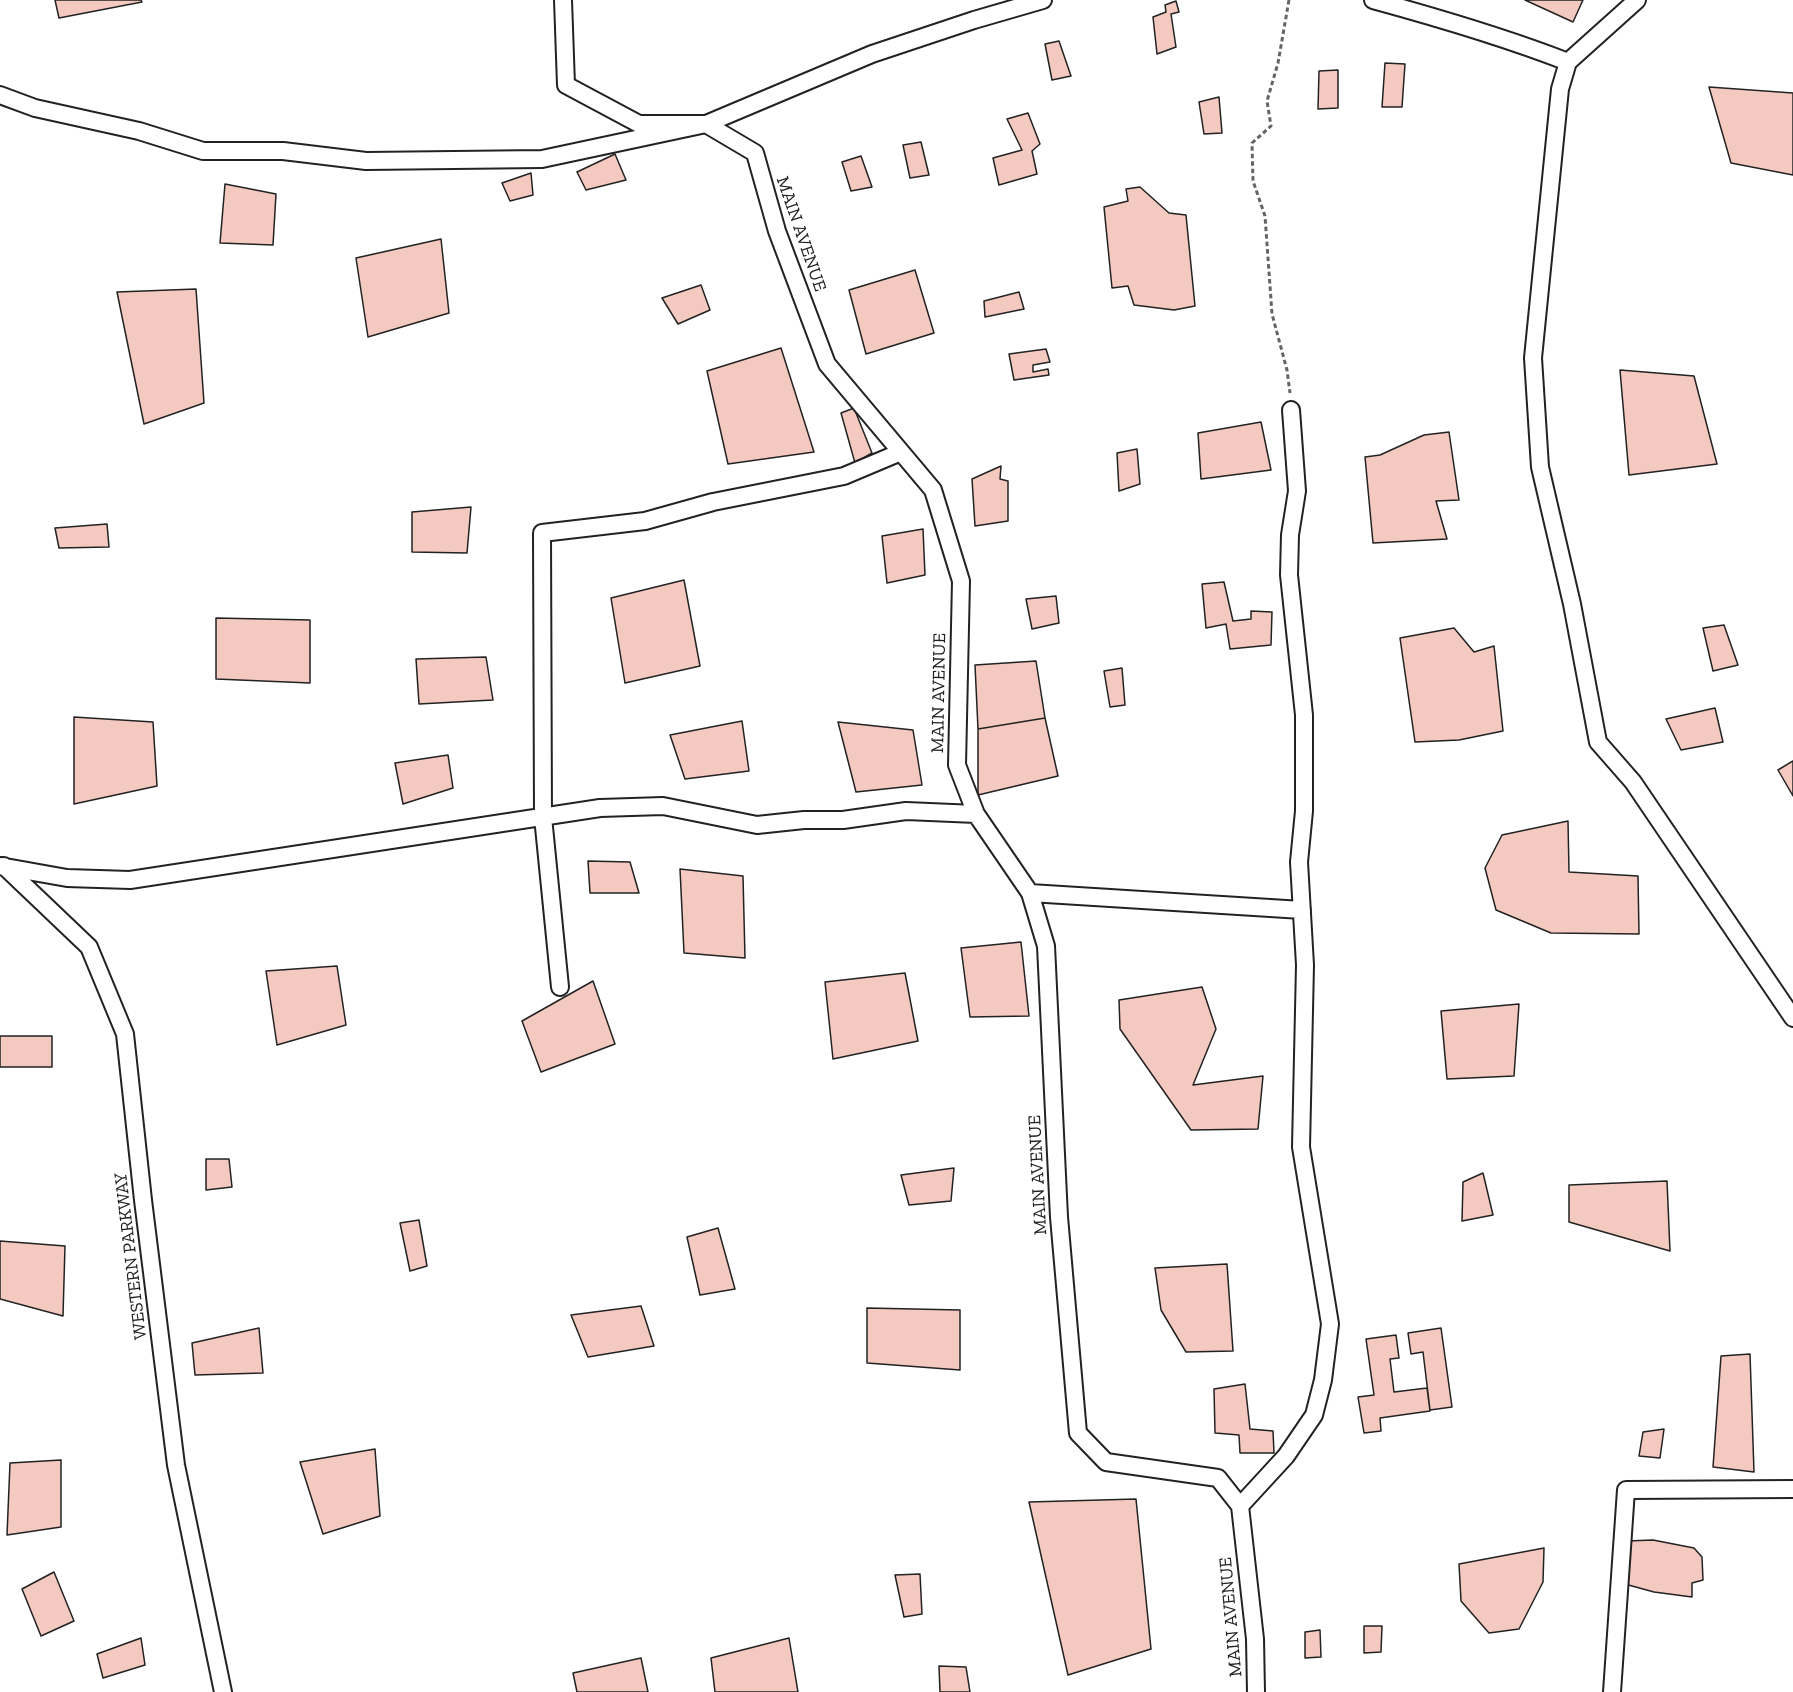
<!DOCTYPE html>
<style>
body{margin:0}
canvas{display:block;background:#fff}
</style>
<canvas width="1793" height="1692"></canvas>
<script>
const context = document.querySelector('canvas').getContext('2d');
context.lineJoin = 'round';
function paint(path, color) { context.fillStyle = color; context.fill(path, 'evenodd'); }
function strokePath(path, color, width, dash) { context.strokeStyle = color; context.lineWidth = width; context.lineCap = dash ? 'butt' : 'round'; context.setLineDash(dash || []); context.stroke(path); }
function label(font, color, halo, rows, align = 'center') {
  context.font = font + ' "Zilla Slab",serif'; context.lineWidth = 4.5; context.setLineDash([]); context.textBaseline = 'middle'; context.strokeStyle = halo; context.fillStyle = color; for (const [text, x, y, turn = 0] of rows) {
    context.save(); context.translate(x, y); context.rotate((+turn || 0) * Math.PI / 180); context.textAlign = isNaN(turn) ? turn : align; if (halo) context.strokeText(text, 0, 0); context.fillText(text, 0, 0); context.restore();
  }
}
const building = new Path2D(`
 M55 0H141L142 2 59 18Z
 M1525 0H1583L1573 22Z
 M1176 1 1179 12 1171 14 1176 47 1157 54 1153 17 1166 12 1165 5Z
 M1059 41 1071 76 1052 80 1045 44Z
 M1385 63 1405 64 1402 107H1382Z
 M1338 70V108L1318 109 1319 71Z
 M1709 87 1793 93V175L1731 163Z
 M1219 97 1222 133 1204 134 1199 102Z
 M1028 113 1040 144 1032 151 1037 174 999 185 993 158 1022 150 1007 119Z
 M921 142 929 175 910 178 903 145Z
 M615 154 626 180 586 190 577 172Z
 M861 156 872 187 851 191 842 162Z
 M531 173 533 195 510 201 502 183Z
 M225 184 276 194 273 245 220 243Z
 M1140 187 1169 213 1186 215 1195 306 1174 310 1134 305 1128 286 1112 288 1104 207 1128 201 1126 189Z
 M441 239 449 313 368 337 356 258Z
 M915 270 934 333 866 354 849 290Z
 M701 285 710 310 678 324 662 298Z
 M196 289 204 403 144 424 117 292Z
 M1019 292 1024 309 985 317 984 301Z
 M781 348 814 452 728 464 707 371Z
 M1046 349 1050 362 1033 365V372L1048 369 1049 375 1014 380 1009 354Z
 M1620 370 1694 376 1717 464 1629 475Z
 M854 408 872 453 855 463 841 413Z
 M1261 422 1271 470 1201 479 1198 433Z
 M1449 432 1459 500 1436 501 1447 539 1373 543 1365 457 1380 455 1424 435Z
 M1137 449 1140 484 1119 491 1117 453Z
 M1001 466 1000 479 1008 481V521L975 526 972 479Z
 M471 507 467 553 412 552V512Z
 M107 524 109 547 59 548 55 528Z
 M923 529 925 575 887 583 882 536Z
 M684 580 700 666 625 683 611 598Z
 M1224 582 1233 621 1251 619V611L1272 612 1271 645 1230 649 1226 624 1206 628 1202 584Z
 M1056 596 1059 623 1032 629 1026 599Z
 M216 618 310 620V683L216 679Z
 M1724 625 1738 665 1713 671 1703 628Z
 M1454 628 1474 652 1494 646 1503 731 1459 740 1415 742 1400 638Z
 M486 657 493 700 419 704 416 659Z
 M1036 661 1045 718 978 729 975 665Z
 M1122 668 1125 705 1110 707 1104 671Z
 M1715 708 1723 742 1681 750 1666 719Z
 M74 717 153 722 157 786 74 804Z
 M1045 718 1058 776 978 795V729Z
 M742 721 749 771 685 779 670 735Z
 M838 722 913 730 922 785 856 792Z
 M448 755 453 788 403 804 395 763Z
 M1793 761V796L1778 770Z
 M1568 821 1569 872 1638 876 1639 934 1551 933 1496 910 1485 868 1502 835Z
 M588 861 630 862 639 893H590Z
 M680 869 743 876 745 958 684 953Z
 M1021 942 1029 1016 970 1017 961 948Z
 M337 966 346 1025 277 1045 266 971Z
 M905 973 918 1041 833 1059 825 982Z
 M593 981 615 1044 541 1072 522 1021Z
 M1202 987 1216 1029 1193 1085 1263 1076 1258 1129 1191 1130 1120 1029 1119 1000Z
 M1519 1004 1514 1076 1447 1079 1441 1011Z
 M0 1036H52V1067H0Z
 M206 1159H229L232 1187 206 1190Z
 M954 1168 951 1201 909 1205 901 1175Z
 M1483 1173 1493 1215 1462 1221 1463 1182Z
 M1667 1181 1670 1251 1569 1222V1185Z
 M419 1220 427 1266 410 1271 400 1223Z
 M718 1228 735 1289 700 1295 687 1237Z
 M0 1241 65 1246 63 1316 0 1299Z
 M1227 1264 1233 1351 1186 1352 1161 1310 1155 1268Z
 M641 1306 654 1346 588 1357 571 1315Z
 M867 1308 960 1310V1370L867 1363Z
 M259 1328 263 1373 195 1375 192 1343Z
 M1441 1328 1452 1407 1430 1410 1423 1352 1411 1354 1408 1333Z
 M1396 1335 1399 1358 1390 1359 1394 1392 1427 1388 1430 1411 1380 1418 1381 1431 1364 1433 1358 1397 1374 1395 1366 1339Z
 M1750 1354 1754 1472 1713 1467 1721 1356Z
 M1245 1384 1250 1429 1273 1431 1274 1453H1240L1239 1435 1215 1433 1214 1389Z
 M1664 1429 1660 1458 1639 1456 1643 1432Z
 M375 1449 380 1516 323 1534 300 1462Z
 M61 1460V1527L7 1535 10 1463Z
 M1136 1499 1151 1649 1068 1675 1029 1502Z
 M1653 1540 1694 1548 1702 1557 1703 1580 1692 1583V1597L1654 1592 1621 1583 1626 1541Z
 M1544 1548 1543 1582 1519 1629 1489 1633 1461 1601 1459 1564Z
 M54 1572 74 1621 41 1636 22 1589Z
 M920 1574 922 1614 904 1617 895 1575Z
 M1364 1626H1382L1381 1652 1364 1653Z
 M1320 1630 1321 1657 1305 1658V1632Z
 M141 1638 145 1665 103 1678 97 1654Z
 M789 1638 798 1692H715L711 1658Z
 M641 1658 648 1692H577L573 1673Z
 M939 1666 966 1667 970 1692H940Z`);
const path = new Path2D(`
 M1289 0 1278 63 1267 101 1271 126 1252 143 1253 181 1265 216 1272 314 1287 370 1290 393`);
const minor = new Path2D(`
 M563 0 566 85 639 124H706L755 153 777 231 827 364 933 490 961 581 957 765 976 814 1030 893 1046 946 1059 1217 1078 1433 1106 1462 1218 1478 1240 1506 1255 1639 1256 1692
 M1373 0C1439 18 1504 37 1568 62L1560 89 1533 358 1540 467 1572 604 1598 742 1633 782 1793 1018
 M1568 62 1637 0
 M0 95 35 108 139 131 203 151H283L366 161 542 159 706 124 872 54 974 20 1043 0
 M0 866 67 878 130 880 600 808 663 806 757 825 804 820H843L906 811 976 814
 M4 866 89 947 125 1034 143 1200 176 1465 223 1692
 M1030 893 1302 910
 M560 987 543 817 542 533 645 521 713 502 844 476 901 452
 M1240 1506 1286 1456 1314 1415 1323 1380 1330 1324 1301 1147 1305 965 1299 862 1304 811V715L1289 575 1290 535 1297 491 1291 410
 M1612 1692 1626 1490 1793 1489`);
const streetNames = [
 ["MAIN AVENUE",801,234,71],
 ["MAIN AVENUE",939,693,-89],
 ["MAIN AVENUE",1038,1175,-93],
 ["WESTERN PARKWAY",131,1256,-97],
 ["MAIN AVENUE",1231,1617,-95]
];
paint(building, '#f3c9c0');
strokePath(building, '#222', 1.5);
strokePath(minor, '#222', 20);
strokePath(path, '#646464', 3, [4.5, 3]);
strokePath(minor, '#fff', 16);
label('18px', '#222', '#fff', streetNames);
</script>
